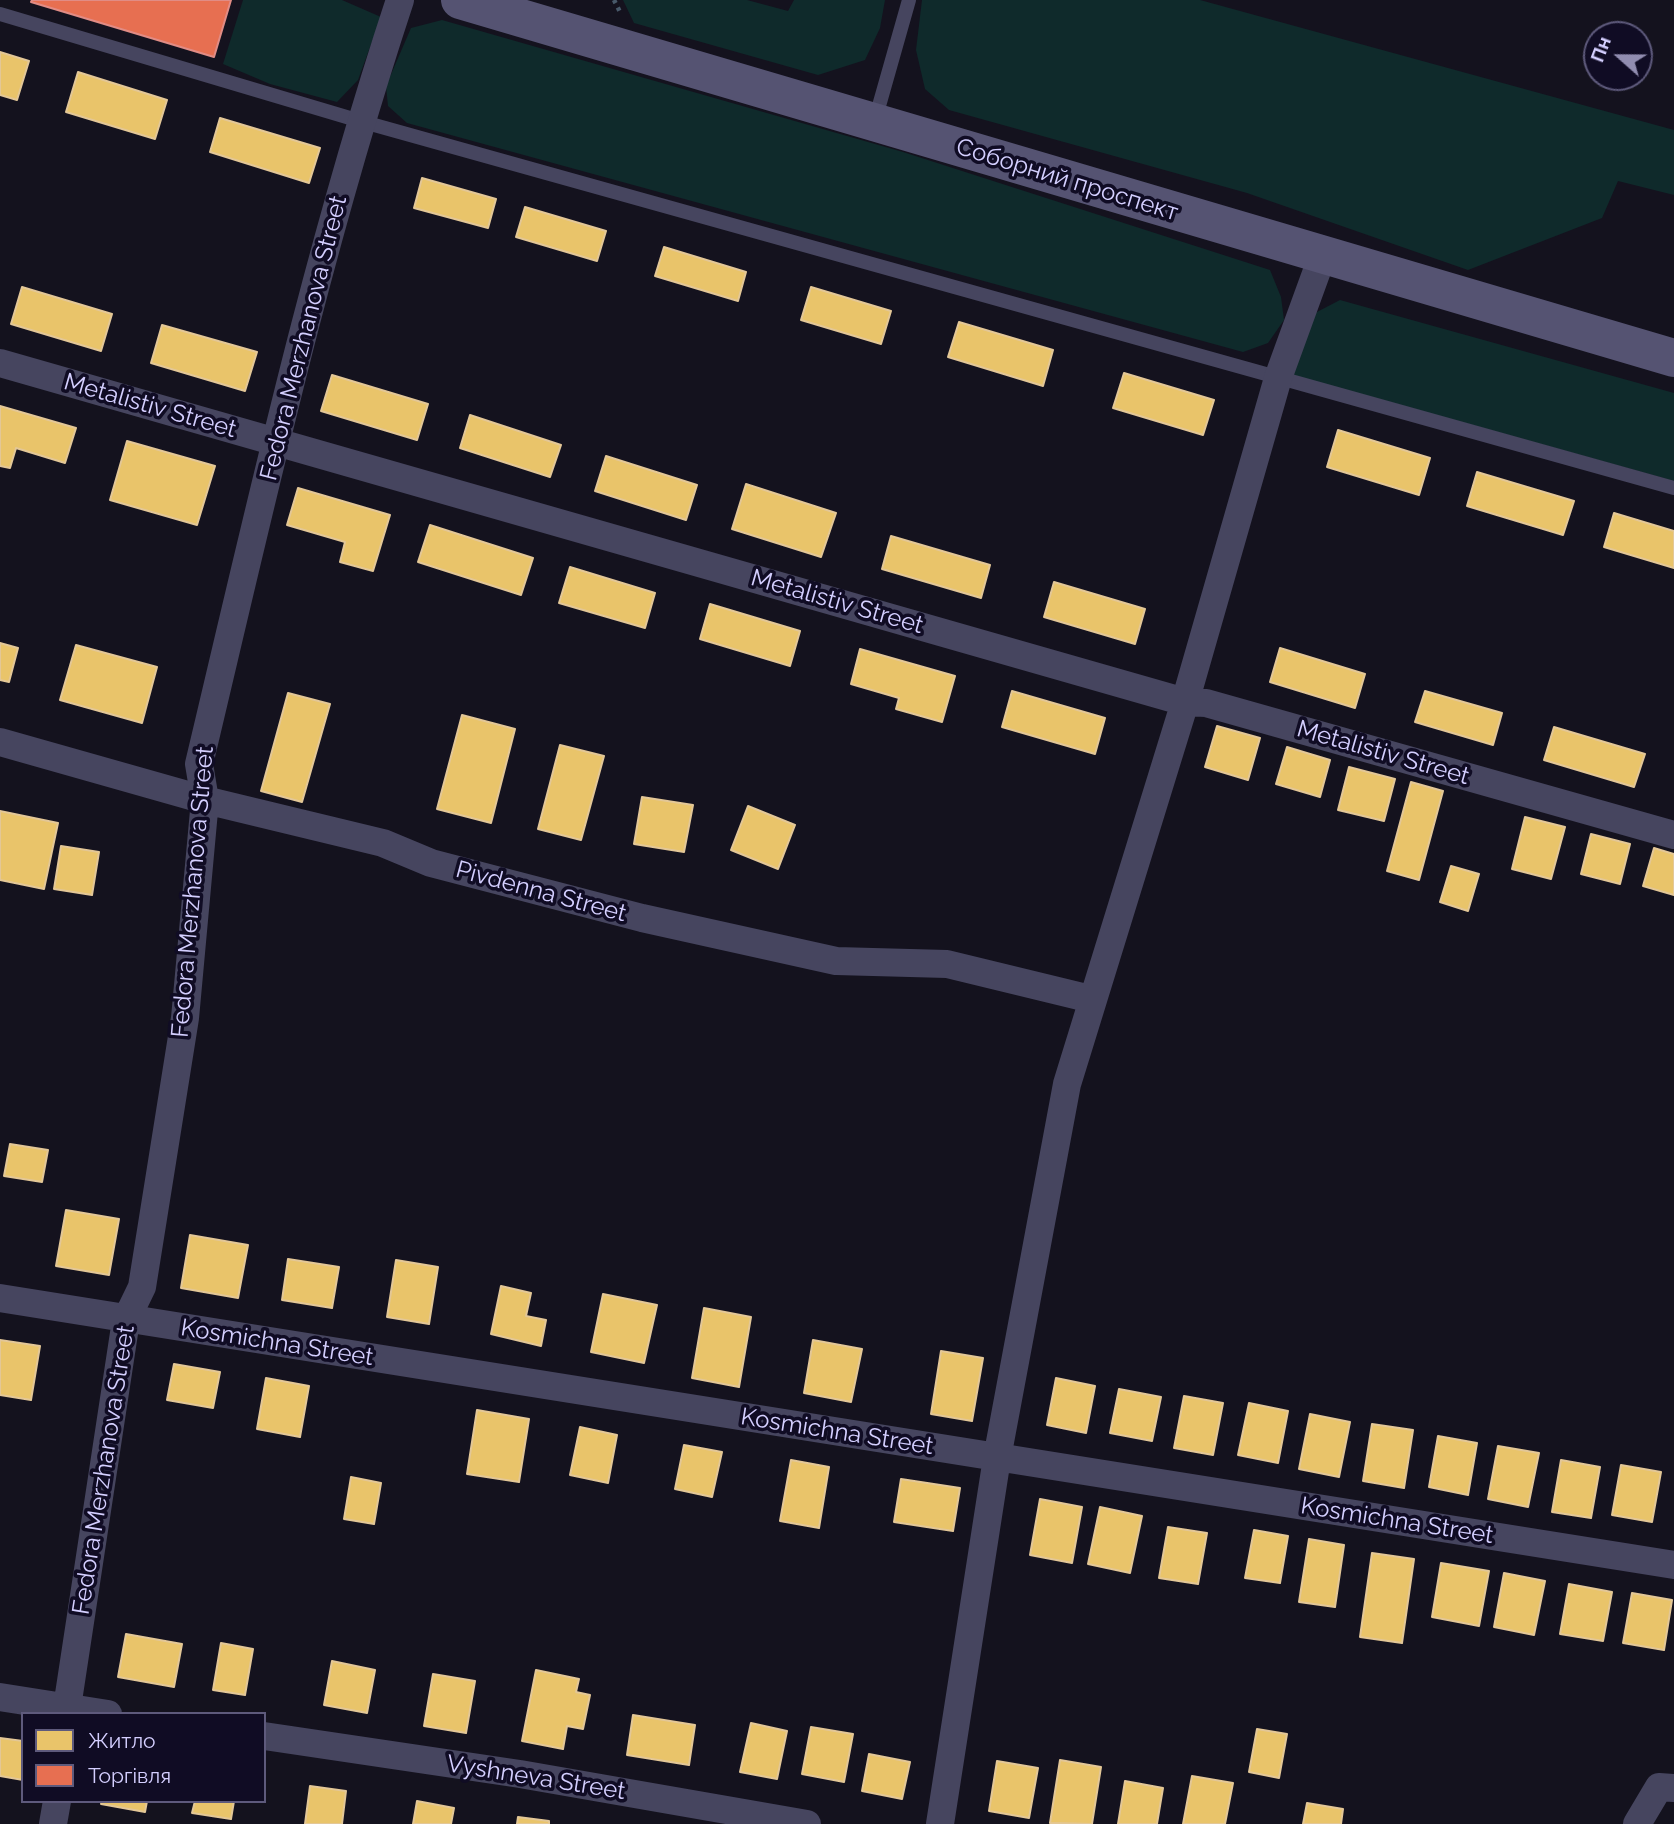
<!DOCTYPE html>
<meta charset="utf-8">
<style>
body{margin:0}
#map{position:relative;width:1674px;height:1824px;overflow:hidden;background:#14121e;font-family:Raleway,sans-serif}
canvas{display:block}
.legend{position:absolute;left:21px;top:1712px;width:245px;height:91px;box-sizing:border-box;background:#100c24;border:2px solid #5e5a7c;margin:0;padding:9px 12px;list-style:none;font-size:21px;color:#d4cfff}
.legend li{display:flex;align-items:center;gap:14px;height:35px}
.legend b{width:35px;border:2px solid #5e5a7c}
.north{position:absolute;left:1583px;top:21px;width:70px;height:70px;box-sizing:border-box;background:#100c24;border:2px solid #5e5a7c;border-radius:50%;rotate:291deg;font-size:19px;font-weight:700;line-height:28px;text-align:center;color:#d4cfff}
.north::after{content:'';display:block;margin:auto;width:24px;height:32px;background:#918db0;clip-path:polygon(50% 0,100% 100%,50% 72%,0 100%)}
</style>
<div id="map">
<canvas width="1674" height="1824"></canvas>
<ul class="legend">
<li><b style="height:19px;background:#e9c46a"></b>Житло</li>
<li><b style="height:19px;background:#e76f51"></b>Торгівля</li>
</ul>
<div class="north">Пн</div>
</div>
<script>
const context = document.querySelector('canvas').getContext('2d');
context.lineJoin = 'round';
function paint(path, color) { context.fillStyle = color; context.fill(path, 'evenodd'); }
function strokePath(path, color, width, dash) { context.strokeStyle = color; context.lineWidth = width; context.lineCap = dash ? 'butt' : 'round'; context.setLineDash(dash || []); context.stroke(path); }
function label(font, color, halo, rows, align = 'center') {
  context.font = font + ' Raleway,sans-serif'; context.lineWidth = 7; context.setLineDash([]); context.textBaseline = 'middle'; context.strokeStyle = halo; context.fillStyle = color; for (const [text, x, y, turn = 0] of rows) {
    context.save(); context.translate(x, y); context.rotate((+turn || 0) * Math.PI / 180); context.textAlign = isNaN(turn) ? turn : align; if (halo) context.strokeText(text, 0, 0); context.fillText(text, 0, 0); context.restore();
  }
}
const green = new Path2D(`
 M243 0H342L381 17 358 80 337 102 270 84 223 64Z
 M623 0H747L788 11 794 0H885L880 28 865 60 818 75 634 23Z
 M922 0H1200L1674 130V195L1618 181 1602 218 1468 270 1247 193 949 110 925 89 916 50Z
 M442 20 903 152 1270 270 1281 297 1284 320 1268 343 1243 352 407 123 388 106 386 86 411 28Z
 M1340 300 1674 393V481L1292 375 1315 313Z`);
const homes = new Path2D(`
 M0 52 29 61 17 100 0 95Z
 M78 72 167 100 155 139 66 112Z
 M220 118 320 148 309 183 210 152Z
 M422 178 496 199 488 228 414 208Z
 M525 207 606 231 597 261 516 237Z
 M664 247 746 272 738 301 655 276Z
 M22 287 112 314 101 351 11 324Z
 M811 287 891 311 881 344 801 320Z
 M959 322 1053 350 1043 386 948 357Z
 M162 325 257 352 245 391 151 363Z
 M1124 373 1214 400 1203 435 1113 408Z
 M332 375 428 404 417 440 321 411Z
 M0 406 76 428 65 463 16 448 10 468 0 466Z
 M470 415 561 445 550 477 460 448Z
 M1338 430 1430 458 1419 495 1327 467Z
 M127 441 215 466 197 525 110 500Z
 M606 456 697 485 686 520 595 491Z
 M1477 472 1574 501 1563 535 1467 506Z
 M746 484 836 513 821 557 732 529Z
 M298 488 390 515 373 571 340 562 345 542 287 525Z
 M1614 513 1674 531V568L1604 547Z
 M430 525 533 558 521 595 418 562Z
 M891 536 990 565 981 598 882 569Z
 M570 567 655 593 645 628 559 603Z
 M1054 582 1145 609 1135 644 1044 617Z
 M710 604 800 631 790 666 700 639Z
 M0 643 18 648 9 682 0 680Z
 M76 645 157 667 142 723 60 700Z
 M1280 648 1365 674 1355 708 1270 682Z
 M860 649 955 676 942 722 896 709 899 698 851 684Z
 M1012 691 1105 718 1095 754 1002 727Z
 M1425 691 1502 713 1493 745 1415 722Z
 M288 693 330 704 302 802 261 791Z
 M462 715 515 729 491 823 437 809Z
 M1217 726 1260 738 1248 780 1205 767Z
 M1554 727 1645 754 1634 787 1544 760Z
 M560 745 604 756 581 840 538 829Z
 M1287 747 1330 760 1320 797 1276 784Z
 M1349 767 1395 779 1384 821 1338 810Z
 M1411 782 1443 791 1419 880 1387 871Z
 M642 797 693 805 684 852 634 844Z
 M748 806 795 825 778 869 731 850Z
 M0 811 58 823 44 889 0 880Z
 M1525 817 1565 827 1551 879 1512 869Z
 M1591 834 1630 844 1620 884 1581 874Z
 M61 846 99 852 92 895 54 889Z
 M1654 848 1674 854V895L1643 886Z
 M1451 866 1479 874 1468 911 1440 902Z
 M10 1144 48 1150 42 1182 4 1176Z
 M66 1210 119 1219 109 1275 56 1266Z
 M190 1235 248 1245 238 1298 181 1288Z
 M288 1259 339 1267 332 1308 282 1300Z
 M396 1260 438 1267 429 1324 387 1317Z
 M501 1286 531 1293 526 1316 546 1320 541 1346 491 1334Z
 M603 1294 657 1305 644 1363 591 1352Z
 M704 1308 751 1317 739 1387 692 1378Z
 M0 1340 40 1346 31 1400 0 1395Z
 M813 1340 862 1349 851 1402 804 1393Z
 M941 1351 983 1358 972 1421 931 1414Z
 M174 1364 220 1372 213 1408 167 1400Z
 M266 1378 309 1386 300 1437 257 1429Z
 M1056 1378 1095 1386 1086 1433 1047 1425Z
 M1119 1389 1161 1397 1152 1441 1110 1433Z
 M1184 1396 1223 1403 1213 1455 1174 1448Z
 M1249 1403 1288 1411 1278 1463 1238 1455Z
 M477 1410 529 1419 519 1482 467 1474Z
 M1310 1414 1350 1422 1339 1477 1299 1469Z
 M1372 1424 1413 1430 1404 1488 1363 1481Z
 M580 1427 617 1435 608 1483 570 1475Z
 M1438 1436 1477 1443 1468 1495 1429 1487Z
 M684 1445 722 1452 712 1497 675 1489Z
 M1498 1446 1539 1453 1528 1507 1488 1499Z
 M791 1460 829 1467 819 1528 780 1521Z
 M1561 1460 1600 1467 1591 1518 1552 1512Z
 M1621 1465 1661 1472 1652 1522 1612 1515Z
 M351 1477 381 1483 374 1524 344 1519Z
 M901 1479 960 1488 953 1531 894 1522Z
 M1040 1499 1082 1507 1072 1563 1030 1555Z
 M1100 1507 1142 1516 1130 1573 1088 1564Z
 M1168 1527 1207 1533 1198 1584 1159 1578Z
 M1254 1530 1288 1536 1280 1583 1245 1578Z
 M1309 1539 1344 1545 1335 1607 1299 1602Z
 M1372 1553 1414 1559 1402 1643 1360 1637Z
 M1441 1563 1489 1571 1479 1626 1432 1617Z
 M1504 1573 1545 1581 1534 1635 1494 1627Z
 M1569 1584 1612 1592 1603 1641 1560 1634Z
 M1632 1593 1672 1600 1664 1650 1623 1643Z
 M126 1634 182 1644 174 1687 118 1677Z
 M221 1643 253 1649 245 1695 213 1690Z
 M332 1661 375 1670 367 1713 324 1705Z
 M536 1670 579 1679 576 1692 590 1695 583 1729 567 1726 563 1749 522 1741Z
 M433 1674 475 1681 466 1733 424 1726Z
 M633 1715 695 1725 689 1765 627 1755Z
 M751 1723 787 1731 777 1779 740 1772Z
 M811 1727 853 1734 844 1782 802 1774Z
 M1257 1729 1287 1734 1279 1778 1249 1772Z
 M0 1738 23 1741V1780L0 1776Z
 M869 1754 910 1762 902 1799 862 1791Z
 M1060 1760 1101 1767 1092 1824 1050 1823Z
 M997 1761 1038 1768 1029 1818 989 1811Z
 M1192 1776 1233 1783 1225 1824H1183Z
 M1125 1781 1163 1788 1157 1824H1118Z
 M310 1786 346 1791 342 1824H305Z
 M102 1801H147L145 1812 101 1804Z
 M195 1801H234L231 1819 192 1813Z
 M417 1801 454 1808 451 1824H413Z
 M1307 1803 1343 1809 1341 1824H1303Z
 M518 1817 549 1821V1824H517Z`);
const shops = new Path2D(`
 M32 0H231L214 57 31 2Z`);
const path = new Path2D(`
 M614 0 620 12`);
const service = new Path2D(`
 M0 14 360 121 1674 488
 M875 120 909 0`);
const minor = new Path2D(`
 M0 363 1185 702 1206 703 1674 835
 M0 742 205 800 383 843 431 863 642 918 836 961 947 964 1091 999
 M0 1298 1674 1565
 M0 1697 108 1714
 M66 1714 126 1320 142 1287 185 1018 205 800 199 764C260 508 317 250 400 0
 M264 1736 520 1774 807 1824
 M53 1824 57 1801
 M940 1824 997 1458 1067 1084 1185 702 1278 378 1322 257
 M1637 1824 1659 1787 1674 1788`);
const secondary = new Path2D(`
 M460 0 1674 358`);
const streetNames = [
 ["Соборний проспект",1067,180,17],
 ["Fedora Merzhanova Street",304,338,-76],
 ["Metalistiv Street",150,406,16],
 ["Metalistiv Street",837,602,16],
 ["Metalistiv Street",1383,753,16],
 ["Fedora Merzhanova Street",193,892,-85],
 ["Pivdenna Street",541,892,15],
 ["Kosmichna Street",277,1343,9],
 ["Kosmichna Street",837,1432,9],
 ["Fedora Merzhanova Street",104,1470,-81],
 ["Kosmichna Street",1397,1521,9],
 ["Vyshneva Street",536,1778,9]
];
paint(green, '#0f2a2b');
paint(homes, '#e9c46a');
strokePath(homes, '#e3c797', 2);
paint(shops, '#e76f51');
strokePath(shops, '#e18c85', 2);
strokePath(path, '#48596a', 4.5, [3.5, 5]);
strokePath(service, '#46455f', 14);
strokePath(minor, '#46455f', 28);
strokePath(secondary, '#555372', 38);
label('24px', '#d4cfff', '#100c24', streetNames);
</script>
